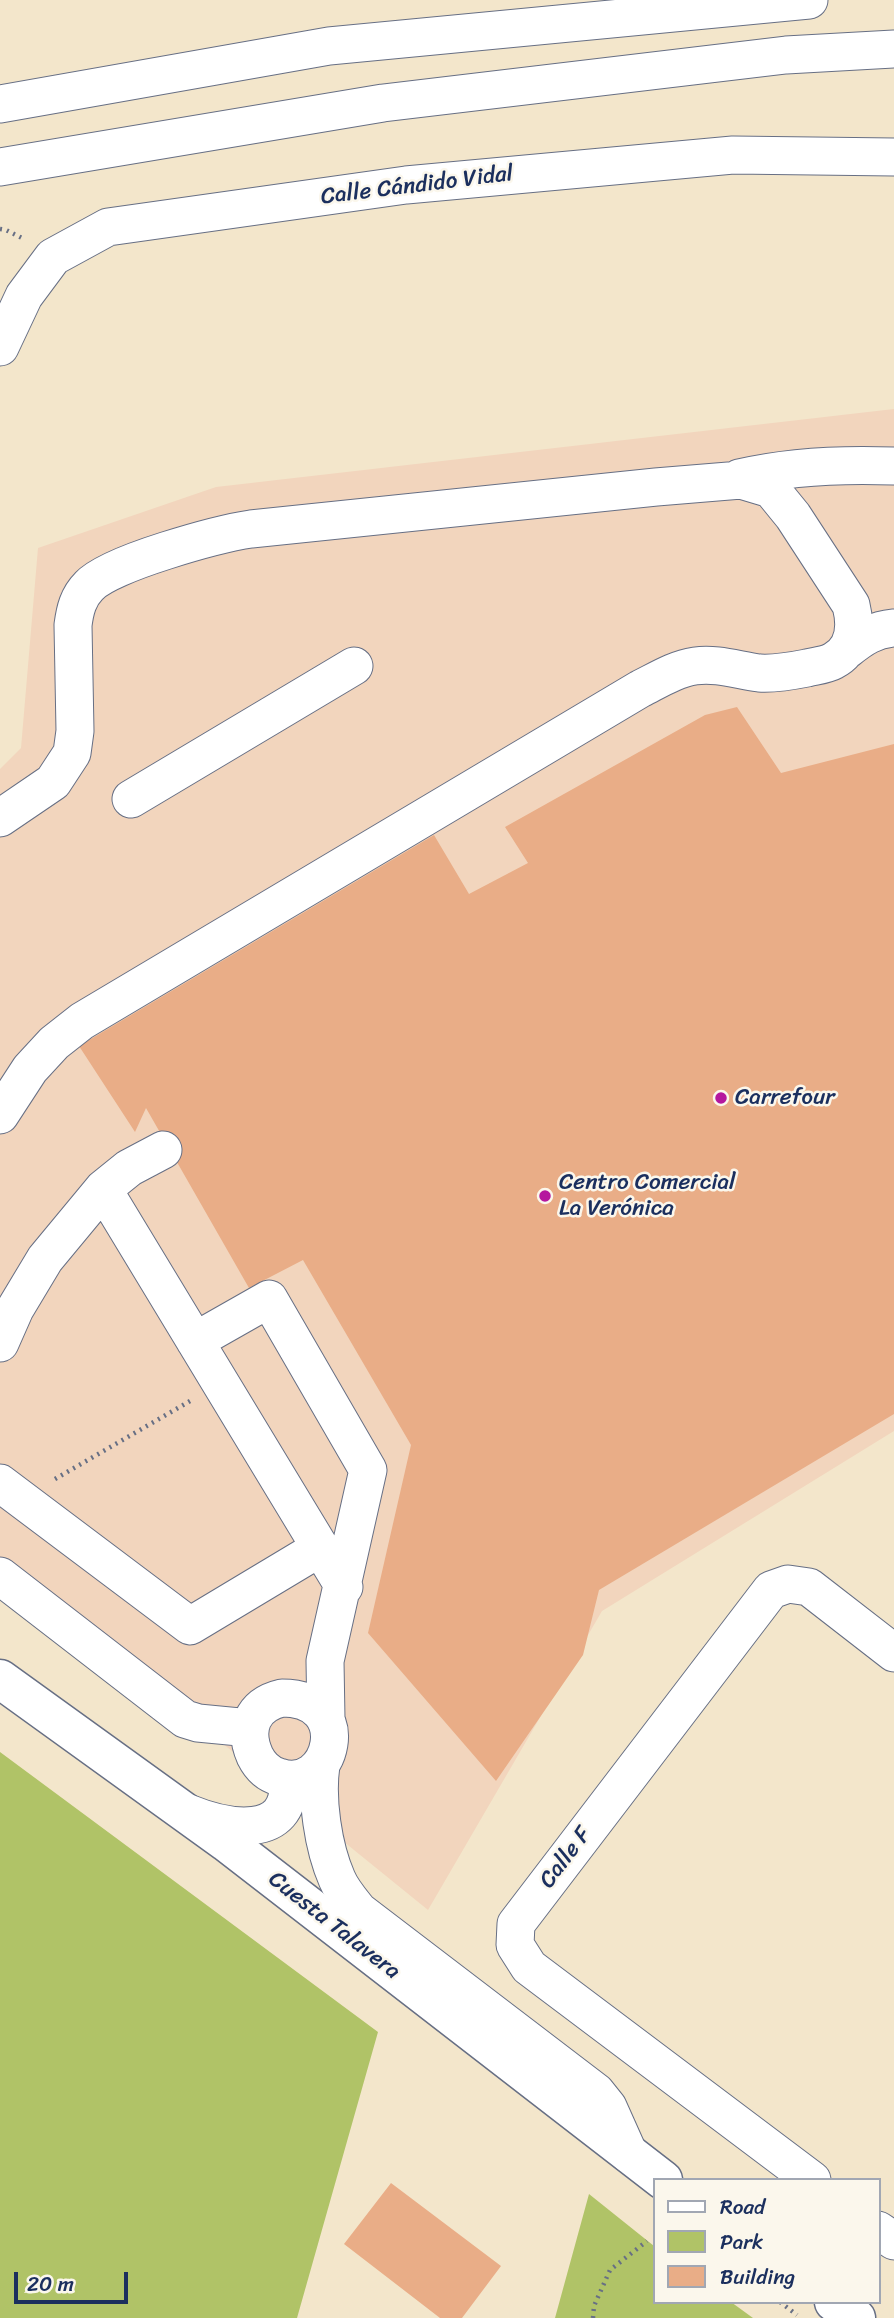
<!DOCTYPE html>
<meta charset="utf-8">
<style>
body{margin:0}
#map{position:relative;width:894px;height:2318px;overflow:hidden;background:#f3e6cb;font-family:Sriracha,sans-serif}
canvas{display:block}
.legend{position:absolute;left:653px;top:2178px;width:228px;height:126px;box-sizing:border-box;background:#fbf7ec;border:2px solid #a1a7b3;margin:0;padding:9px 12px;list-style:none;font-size:21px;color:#1b2f5e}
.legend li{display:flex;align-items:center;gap:14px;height:35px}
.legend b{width:35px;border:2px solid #a1a7b3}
.scale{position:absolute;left:14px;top:2272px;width:114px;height:32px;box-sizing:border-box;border:4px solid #1b2f5e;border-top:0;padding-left:9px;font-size:21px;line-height:24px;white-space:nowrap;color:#1b2f5e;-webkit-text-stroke:5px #fbf7ec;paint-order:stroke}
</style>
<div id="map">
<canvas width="894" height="2318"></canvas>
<ul class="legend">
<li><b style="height:9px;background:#fff"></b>Road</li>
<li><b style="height:19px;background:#b0c367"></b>Park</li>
<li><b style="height:19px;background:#e9ad87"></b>Building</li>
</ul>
<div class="scale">20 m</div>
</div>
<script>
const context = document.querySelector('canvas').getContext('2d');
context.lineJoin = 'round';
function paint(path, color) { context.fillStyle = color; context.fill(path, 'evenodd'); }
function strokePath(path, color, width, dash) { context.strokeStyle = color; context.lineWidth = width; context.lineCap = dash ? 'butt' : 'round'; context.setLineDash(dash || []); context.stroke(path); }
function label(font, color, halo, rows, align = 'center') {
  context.font = font + ' Sriracha,sans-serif'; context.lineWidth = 5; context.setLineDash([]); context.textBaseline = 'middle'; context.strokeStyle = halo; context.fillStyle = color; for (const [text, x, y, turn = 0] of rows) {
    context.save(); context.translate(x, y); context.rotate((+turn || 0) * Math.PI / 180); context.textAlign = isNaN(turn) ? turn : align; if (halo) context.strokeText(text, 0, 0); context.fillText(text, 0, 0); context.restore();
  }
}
const built = new Path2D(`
 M894 409V1431L602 1611 428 1910 0 1563V769L21 748 38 548 216 487Z`);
const green = new Path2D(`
 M0 1752 378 2032 297 2318H0Z
 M589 2194 654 2246V2302H731L753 2318H555Z`);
const building = new Path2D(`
 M737 707 781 773 894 744V1414L599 1590 583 1655 496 1781 368 1633 411 1445 303 1260 249 1288 146 1108 135 1132 79 1046 434 835 469 894 528 863 505 827 705 715Z
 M391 2183 501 2266 462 2318H440L344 2244Z`);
const path = new Path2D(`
 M0 229 6 230 22 238
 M55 1479 190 1401
 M780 2302 797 2315
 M593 2318 594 2306 610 2270 647 2241`);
const minor = new Path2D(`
 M0 104 329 46 809 0
 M0 167 383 103 786 55 894 49
 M0 347 24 296 53 257 108 227 406 185 733 155 894 157
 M739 478C790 466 841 464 894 466
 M847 650C863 637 874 630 894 628
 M131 799 354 666
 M0 818 53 782 72 753 75 731 73 625C75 610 78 597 89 586 110 563 218 534 251 529L656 487 741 480 771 489 793 516 851 605C856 625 855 650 833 661 826 665 815 666 807 668 792 671 774 674 759 673 737 670 717 663 695 666 675 669 658 680 640 689L82 1021 54 1043 30 1069 0 1115
 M103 1189 344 1587
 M195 1341 269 1299 368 1470 325 1661 326 1719
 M0 1343 15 1309 45 1259 103 1189 129 1168 163 1150
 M0 1483 190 1626 320 1548
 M0 1576 185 1719 198 1723 250 1728
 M282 1698C358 1698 332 1795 279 1777 268 1774 260 1766 255 1756 243 1729 252 1705 282 1698Z
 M321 1765C316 1799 323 1847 337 1879 342 1891 351 1901 359 1911L596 2092 608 2107 629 2154
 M188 1813C225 1828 292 1842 288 1780
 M812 2180 529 1967 515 1945 516 1924 771 1590 788 1584 809 1587 894 1653
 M878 2230 894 2241`);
const major = new Path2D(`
 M0 1679 226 1842 663 2180
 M834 2302 856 2318`);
const markers = [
 [721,1098,7,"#b5179e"],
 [545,1196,7,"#b5179e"]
];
const streetNames = [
 ["Calle Cándido Vidal",417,186,-7],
 ["Calle F",566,1858,-53],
 ["Cuesta Talavera",334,1926,38]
];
const poiNames = [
 ["Carrefour",735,1098],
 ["Centro Comercial",559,1183],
 ["La Verónica",559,1209]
];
paint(built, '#f2d5bd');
paint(green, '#b0c367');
paint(building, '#e9ad87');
strokePath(minor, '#676f84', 39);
strokePath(major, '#676f84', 41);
strokePath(path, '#676f84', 4.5, [2, 5]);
strokePath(minor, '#fff', 37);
strokePath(major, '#fff', 38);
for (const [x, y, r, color] of markers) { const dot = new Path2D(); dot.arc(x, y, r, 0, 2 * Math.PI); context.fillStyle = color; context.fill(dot); strokePath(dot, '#fbf7ec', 2.5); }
label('23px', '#1b2f5e', '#fbf7ec', streetNames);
label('23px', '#1b2f5e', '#fbf7ec', poiNames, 'left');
</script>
